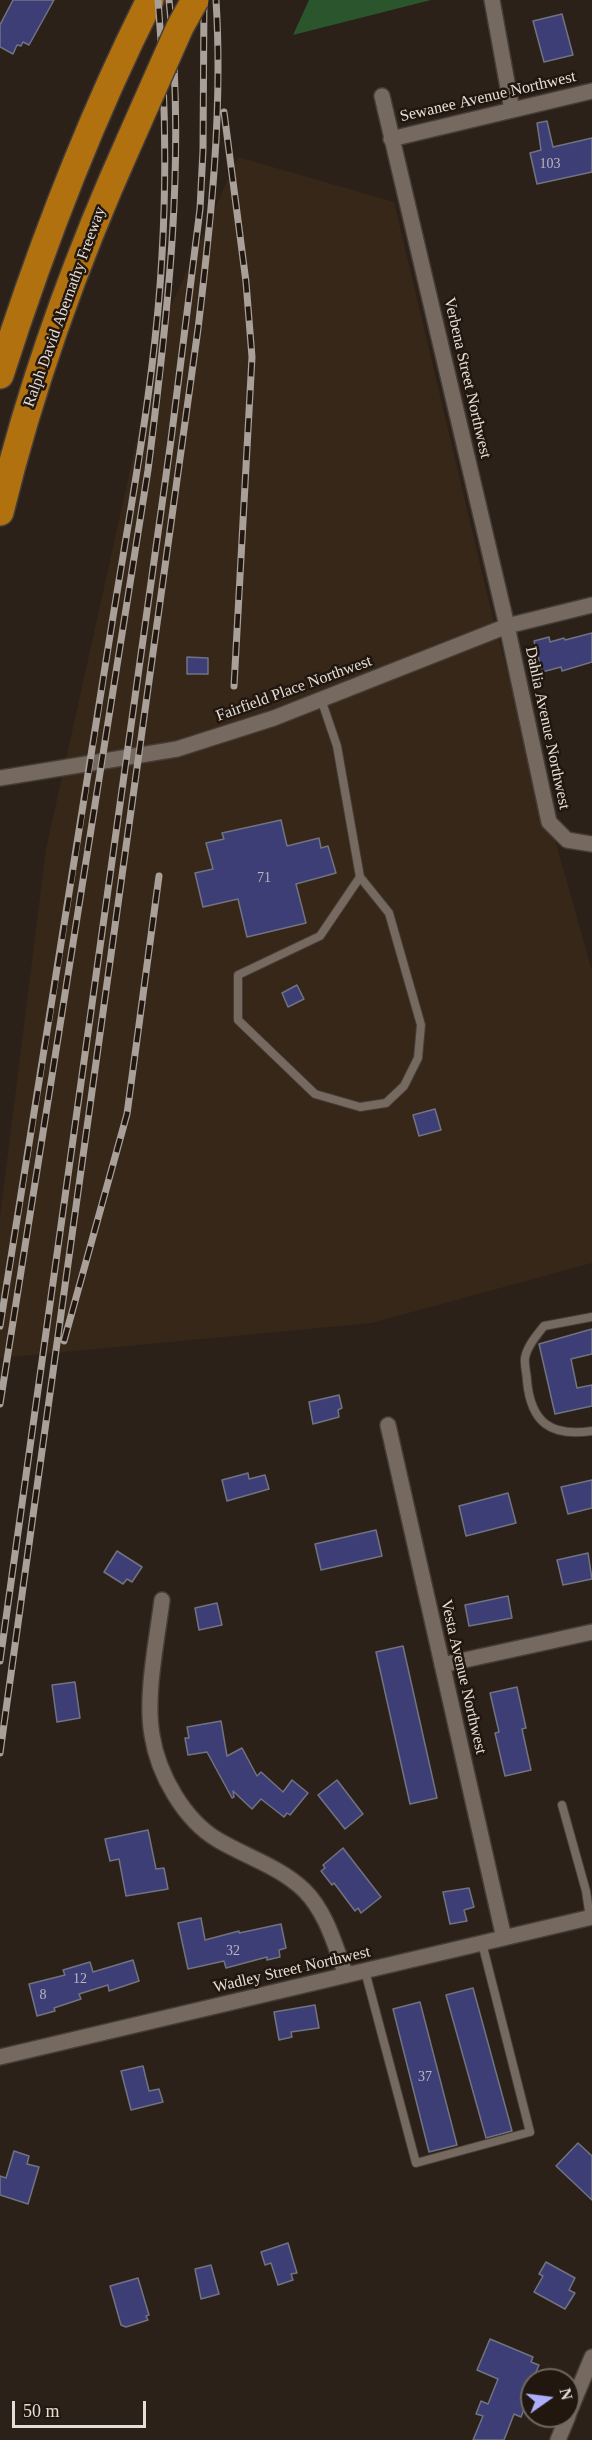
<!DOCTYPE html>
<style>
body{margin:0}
#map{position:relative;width:592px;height:2440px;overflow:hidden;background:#2b2118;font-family:"Times New Roman",serif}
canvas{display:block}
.north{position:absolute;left:520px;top:2368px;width:60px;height:60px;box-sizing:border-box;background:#21170f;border:2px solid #6f675f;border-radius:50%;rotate:76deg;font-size:16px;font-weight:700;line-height:24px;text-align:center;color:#e5ded8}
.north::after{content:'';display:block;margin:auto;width:21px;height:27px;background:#adaffb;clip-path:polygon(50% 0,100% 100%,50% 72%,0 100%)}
.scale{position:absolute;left:12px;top:2401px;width:134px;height:27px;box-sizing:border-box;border:3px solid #e5ded8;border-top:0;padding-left:8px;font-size:18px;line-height:21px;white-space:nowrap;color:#e5ded8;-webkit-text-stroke:4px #21170f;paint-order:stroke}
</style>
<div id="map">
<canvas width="592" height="2440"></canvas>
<div class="north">N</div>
<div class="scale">50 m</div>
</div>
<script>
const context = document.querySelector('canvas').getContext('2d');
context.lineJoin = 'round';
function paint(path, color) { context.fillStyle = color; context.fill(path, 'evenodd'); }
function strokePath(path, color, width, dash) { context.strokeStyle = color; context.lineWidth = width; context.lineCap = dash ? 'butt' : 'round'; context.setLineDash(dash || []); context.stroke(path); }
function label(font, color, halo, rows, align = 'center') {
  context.font = font + ' "Times New Roman",serif'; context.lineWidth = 5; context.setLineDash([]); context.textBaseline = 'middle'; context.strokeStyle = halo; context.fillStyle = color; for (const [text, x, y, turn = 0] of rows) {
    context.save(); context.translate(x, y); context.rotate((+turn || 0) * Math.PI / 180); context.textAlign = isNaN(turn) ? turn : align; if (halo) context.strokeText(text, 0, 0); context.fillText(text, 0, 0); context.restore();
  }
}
const built = new Path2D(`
 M238 157 394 202 494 623 592 971V1263L372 1323 0 1358V1217L46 849 162 326Z`);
const green = new Path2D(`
 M309 0H431L293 35Z`);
const building = new Path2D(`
 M13 0H54L29 45 23 42 21 46 17 45 13 54 0 47V25Z
 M562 14 573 55 544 62 533 21Z
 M547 121 553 147 592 138V172L537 184 530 153 541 150 537 123Z
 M592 633V662L562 671 561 667 542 672 534 641 549 637 550 642 564 638 565 640Z
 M187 657 208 658V674H187Z
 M281 820 287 846 319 838 321 848 328 846 336 873 296 884 306 923 247 937 238 899 203 907 195 873 213 869 206 843 224 839 222 833Z
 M297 985 304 999 288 1007 282 993Z
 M435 1109 441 1130 419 1136 413 1115Z
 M592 1329V1354L571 1359 577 1388 592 1385V1406L555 1414 539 1344Z
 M339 1395 342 1408 338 1410 339 1417 313 1424 309 1402Z
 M248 1473 249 1479 265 1475 269 1489 227 1501 222 1480Z
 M592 1480V1508L568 1514 561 1487Z
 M508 1493 516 1523 466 1536 459 1506Z
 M376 1530 382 1556 321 1570 315 1544Z
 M117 1551 142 1567 132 1582 127 1579 123 1584 104 1572Z
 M588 1553 592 1579 563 1585 557 1560Z
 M508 1596 512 1618 469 1626 465 1605Z
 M217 1603 222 1625 199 1630 195 1608Z
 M403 1646 437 1798 410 1804 376 1652Z
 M75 1682 80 1718 57 1722 52 1685Z
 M517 1687 526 1728 522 1729 531 1770 505 1776 495 1733 499 1732 490 1693Z
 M221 1721 227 1756 242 1748 257 1776 261 1772 283 1792 292 1780 308 1793 290 1815 287 1813 284 1817 261 1799 252 1809 233 1791 234 1797 232 1798 207 1752 188 1755 185 1738H189L187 1727Z
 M337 1780 363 1814 345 1829 318 1795Z
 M148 1830 156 1869 164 1868 168 1889 126 1896 119 1859 110 1861 105 1839Z
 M343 1848 381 1897 361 1913 358 1908 355 1911 334 1883 332 1885 321 1871 325 1868 323 1865Z
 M469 1888 474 1907 464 1910 467 1921 450 1924 443 1892Z
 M201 1918 205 1940 239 1931V1933L281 1924 286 1948 279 1950 280 1957 267 1960V1957L226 1968 224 1961 188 1969 178 1923Z
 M133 1960 139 1981 109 1991 108 1985 79 1994 81 1999 54 2008 55 2011 37 2016 29 1984 65 1975 63 1970 90 1962 93 1972Z
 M473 1988 512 2131 486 2138 446 1995Z
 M420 2002 457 2145 429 2152 393 2009Z
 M315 2005 319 2028 291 2032 292 2037 279 2040 274 2012Z
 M143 2066 149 2091 159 2089 163 2102 131 2110 121 2071Z
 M578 2143 592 2156V2200L556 2166Z
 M14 2151 29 2156 27 2164 39 2167 28 2204 0 2195V2176L6 2178Z
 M288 2243 297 2273 291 2274 293 2280 278 2285 271 2263 265 2265 261 2252Z
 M546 2262 575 2278 569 2290 575 2293 565 2309 534 2292 543 2276 539 2274Z
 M211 2265 219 2294 201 2299 195 2269Z
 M138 2278 149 2315 146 2316 148 2320 126 2327 121 2325 110 2286Z
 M490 2339 533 2357 531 2362 539 2365 525 2398 528 2399 521 2417 514 2414 504 2440H473L483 2416 476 2414 481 2401 488 2404 498 2379 477 2370Z`);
const lane = new Path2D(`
 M321 699 337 746 360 877 320 936 238 975V1020L315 1094 360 1107 386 1103 404 1086 418 1058 421 1025 389 913 360 877
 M592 1317 544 1326C537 1335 527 1346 525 1358 524 1365 527 1374 527 1381 531 1423 551 1437 592 1431
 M562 1805 586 1891 590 1918
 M365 1971 416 2163 530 2132 482 1943`);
const street = new Path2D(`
 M492 0 512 110
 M382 96 507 626 549 822 567 840 592 844
 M391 139 592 91
 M0 778 177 749 274 718 507 626 592 605
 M388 1425 504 1938
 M162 1600C157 1640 145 1696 152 1735 158 1774 184 1820 218 1840 247 1857 280 1867 304 1890 327 1913 335 1946 346 1975
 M442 1665 592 1632
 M0 2057 592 1917
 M568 2415 592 2357
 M558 2440 568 2416`);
const highway = new Path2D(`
 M0 375C41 247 89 121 150 0
 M0 512C31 384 76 260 130 140`);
const rail = new Path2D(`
 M224 112 246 282 252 357 234 686
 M0 1326C37 1098 74 870 109 642 129 514 155 385 162 255 167 171 165 85 158 0
 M64 1341 127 1114 159 876
 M0 1404 148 470C168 314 186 158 169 0
 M0 1661 171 440 200 209 203 150 204 0
 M0 1753 198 329C211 220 223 110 216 0`);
const highwayBridge = new Path2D(`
 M130 140 180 27 195 0`);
const numberNames = [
 ["103",550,164],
 ["71",264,878],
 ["32",233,1951],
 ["12",80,1979],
 ["8",43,1995],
 ["37",425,2077]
];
const streetNames = [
 ["Sewanee Avenue Northwest",488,97,-13],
 ["Ralph David Abernathy Freeway",65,307,-70],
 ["Verbena Street Northwest",467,378,77],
 ["Fairfield Place Northwest",294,689,-20],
 ["Dahlia Avenue Northwest",547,728,78],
 ["Vesta Avenue Northwest",463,1677,77],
 ["Wadley Street Northwest",292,1970,-13]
];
paint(built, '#362719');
paint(green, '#2b552d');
paint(building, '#3d3e76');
strokePath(building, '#717381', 1.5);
strokePath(lane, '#453d37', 10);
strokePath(street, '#453d37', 18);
strokePath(highway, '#453d37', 30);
strokePath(lane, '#766a60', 8);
strokePath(street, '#766a60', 15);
strokePath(highway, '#b1710f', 27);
strokePath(rail, '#a8a099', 7);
strokePath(rail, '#21170f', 4.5, [14]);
strokePath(highwayBridge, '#453d37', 30, []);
strokePath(highwayBridge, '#b1710f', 27);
label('14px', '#bbb6c0', null, numberNames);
label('16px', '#e5ded8', '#21170f', streetNames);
</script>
